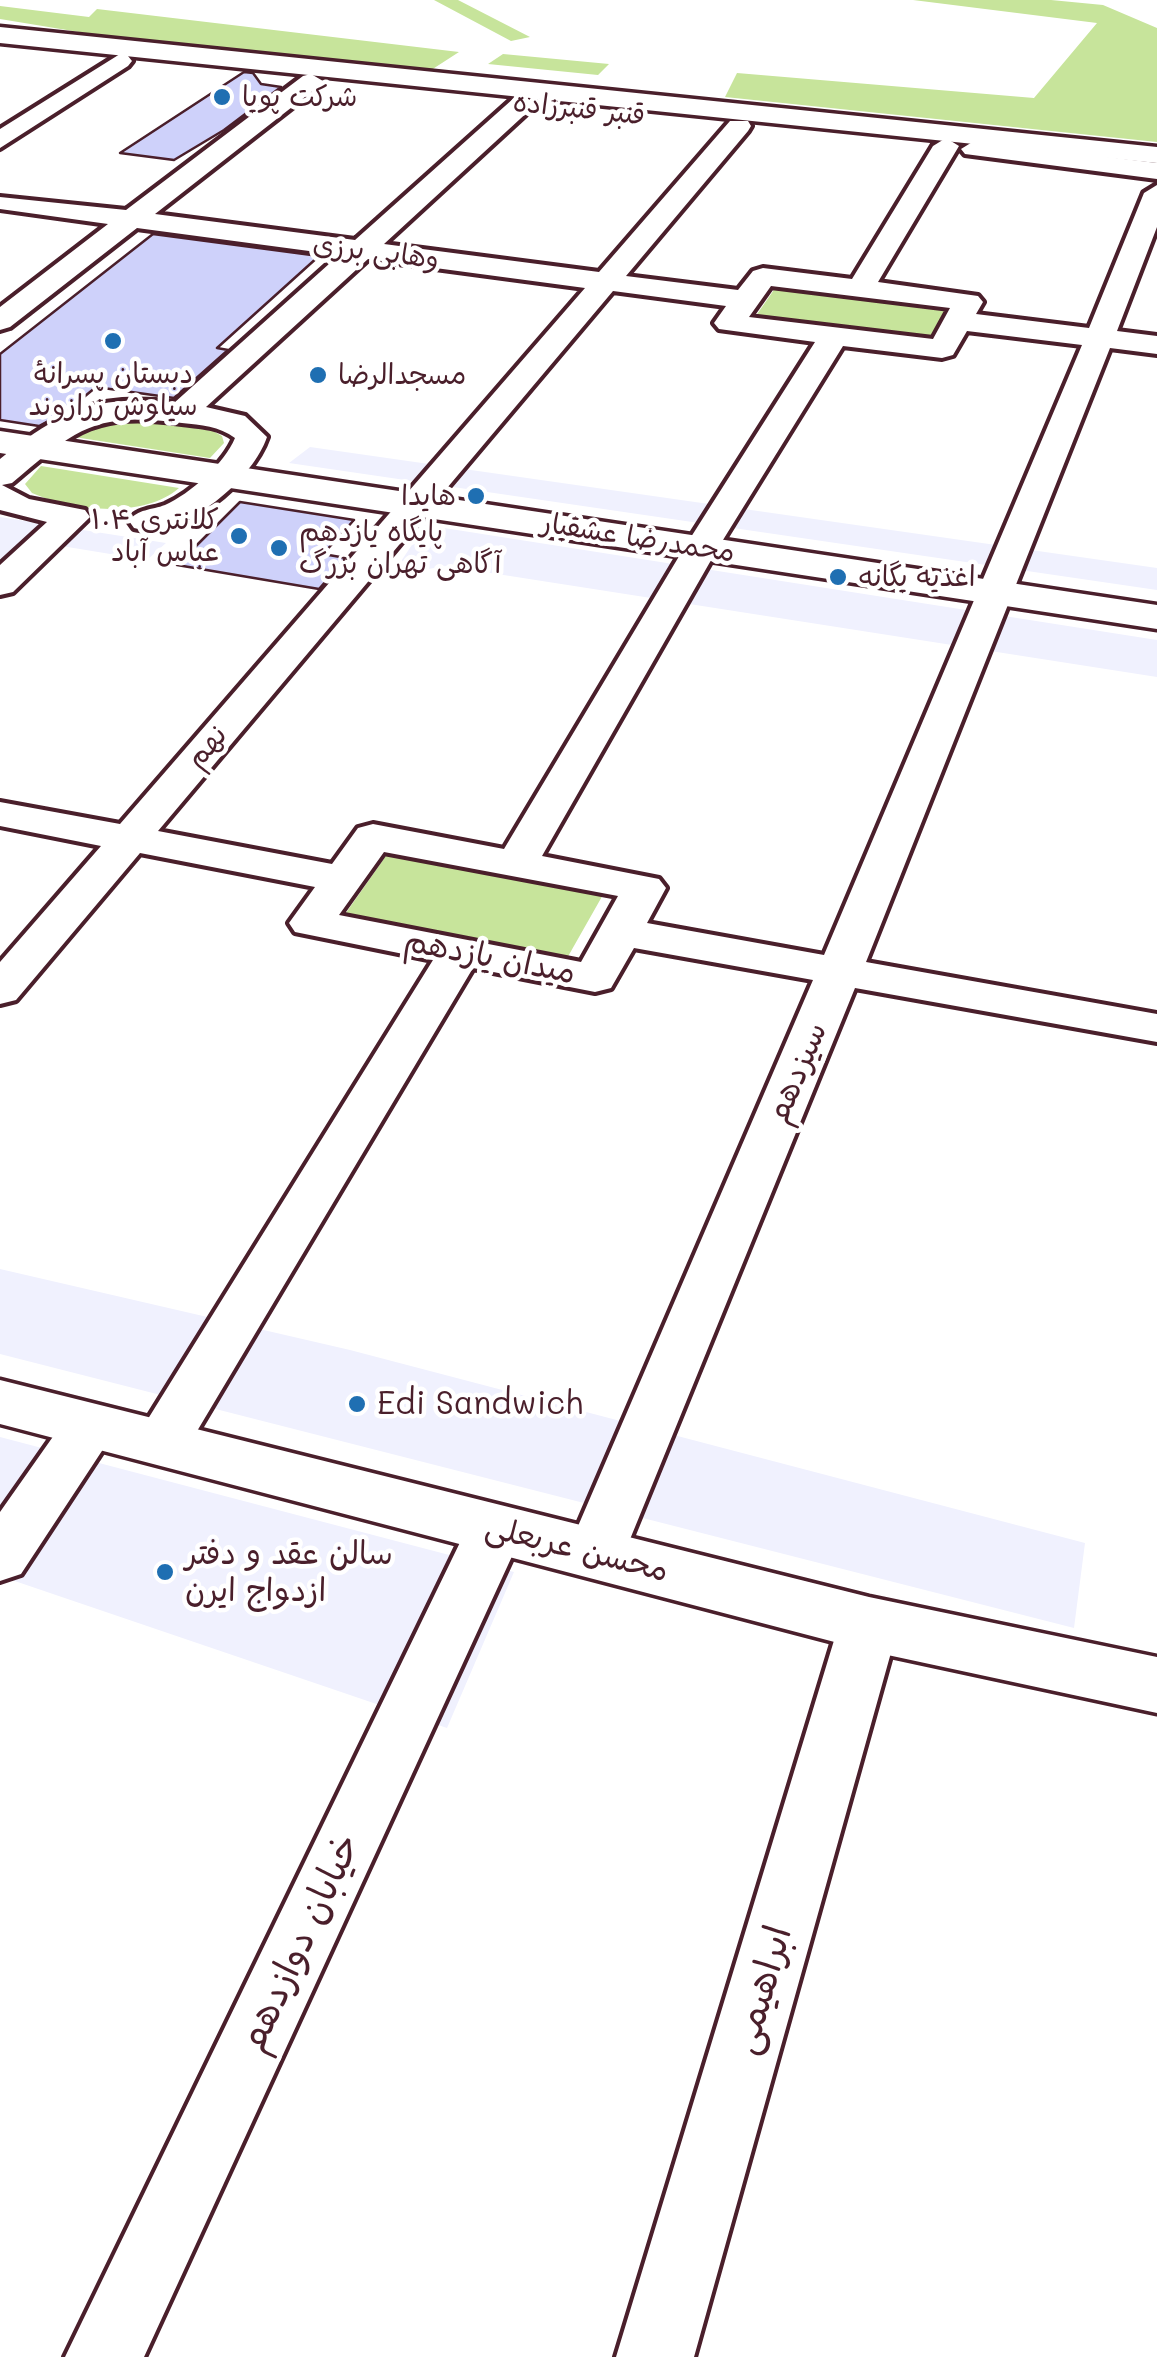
<!DOCTYPE html>
<meta charset="utf-8">
<style>
body{margin:0}
canvas{display:block;background:#fff}
</style>
<canvas width="1157" height="2357"></canvas>
<script>
const context = document.querySelector('canvas').getContext('2d');
context.lineJoin = 'round';
function paint(path, color) { context.fillStyle = color; context.fill(path, 'evenodd'); }
function strokePath(path, color, width, dash) { context.strokeStyle = color; context.lineWidth = width; context.lineCap = dash ? 'butt' : 'round'; context.setLineDash(dash || []); context.stroke(path); }
function label(font, color, halo, rows, align = 'center') {
  context.font = font + ' Mali,"Playpen Sans Arabic",sans-serif'; context.lineWidth = 9; context.setLineDash([]); context.textBaseline = 'middle'; context.strokeStyle = halo; context.fillStyle = color; for (const [text, x, y, turn = 0] of rows) {
    context.save(); context.translate(x, y); context.rotate((+turn || 0) * Math.PI / 180); context.textAlign = isNaN(turn) ? turn : align; if (halo) context.strokeText(text, 0, 0); context.fillText(text, 0, 0); context.restore();
  }
}
const built = new Path2D(`
 M310 447 1157 568V590L289 463Z
 M0 517 166 543 147 560 37 542 0 576Z
 M425 525 1157 640V677L446 566 392 575Z
 M0 1269 350 1350 1085 1543 1074 1628 0 1354Z
 M0 1437 514 1572 447 1728 0 1576Z`);
const green = new Path2D(`
 M434 0H458L530 37 511 41Z
 M913 0H1051L1103 5 1157 28V142L725 97 737 73 1034 98 1097 23Z
 M0 6 89 17 97 9 459 52 425 74 170 47 0 19Z
 M503 54 609 64 598 75 488 64Z
 M778 284 951 305 930 342 753 320Z
 M139 419 213 431 222 436 224 443 210 458 74 437C93 422 115 420 139 419Z
 M41 466 179 488C144 519 72 511 32 493L25 484Z
 M388 853 604 893 566 960 343 917Z`);
const building = new Path2D(`
 M244 72 253 73 261 84 281 87 224 130 174 160 120 153Z
 M153 234 319 256 217 348 228 350 174 398 96 387 67 411 39 426 0 420V354Z
 M240 502 354 520 323 554 346 558 319 589 177 565Z`);
const minor = new Path2D(`
 M120 54 128 56 132 61 128 66 0 148V129Z
 M311 74 323 81 319 86 155 214 355 240 514 98 523 96 535 103 532 108 384 244 599 272 730 121H748L751 126 748 131 626 276 738 290 753 271 763 268 852 279 933 146 946 138 959 146 878 282 978 296 983 302 976 314 1089 328 1144 193 1157 185V227L1117 331 1157 336V354L1110 348 866 962 1157 1014V1042L855 988 624 1554 616 1570 595 1577 574 1570 566 1554 813 980 634 948 611 988 595 992 473 968 181 1458 161 1464 141 1458 133 1443 433 960 295 932 289 923 315 887 140 853 16 1000 0 1004V962L101 846 0 826V802L120 824 585 288 368 259 206 407 245 416 267 437C252 481 182 540 134 528L129 521C137 509 152 510 165 505 190 494 225 463 235 438 219 426 201 425 182 423 95 411 76 429 12 483L2 485 29 499 85 510 90 517 13 592 0 595V565L47 522 0 510V459C58 412 97 393 174 403L339 255 137 228 10 327 0 330V307L108 224 0 209V197L126 210 303 76ZM771 286 950 308 933 339 749 317ZM613 291 726 306 714 323 719 329 815 342 684 548 504 849 373 824 358 828 332 864 158 831ZM967 331 1082 345 824 955 647 923 666 888 659 879 542 856 718 548 843 346 942 358 953 355ZM384 852 618 896 581 962 339 915Z
 M974 141 1157 163V179L965 154 961 149Z
 M91 1405 111 1411 119 1425 21 1574 0 1581V1512L71 1411Z
 M496 1506 517 1512 525 1528 144 2357H65L467 1528 475 1512Z
 M869 1600 890 1607 899 1624 694 2357H616L839 1624 848 1607Z`);
const major = new Path2D(`
 M0 27 1157 147V163L0 43Z
 M0 431 1157 605V629L0 453Z
 M0 1380 869 1597 1157 1657V1713L869 1651 0 1424Z`);
const markers = [
 [222,97,10,"#1f6fb2"],
 [113,341,10,"#1f6fb2"],
 [318,375,10,"#1f6fb2"],
 [476,496,10,"#1f6fb2"],
 [239,536,10,"#1f6fb2"],
 [279,548,10,"#1f6fb2"],
 [838,577,10,"#1f6fb2"],
 [357,1404,10,"#1f6fb2"],
 [165,1572,10,"#1f6fb2"]
];
const farPoinames = [
 ["شرکت پویا",242,97],
 ["دبستان پسرانهٔ",113,374,"center"],
 ["سیاوش زرازوند",113,406,"center"],
 ["مسجدالرضا",338,375],
 ["هایدا",456,496,"right"],
 ["کلانتری ۱۰۴",219,520,"right"],
 ["عباس آباد",219,552,"right"],
 ["پایگاه یازدهم",299,532],
 ["آگاهی تهران بزرگ",299,564],
 ["اغذیه یگانه",858,577]
];
const farStreetnames = [
 ["قنبر قنبرزاده",579,109,6],
 ["وهابی برزی",376,252,7],
 ["محمدرضا عشقیار",638,538,9],
 ["نهم",207,747,-49]
];
const streetNames = [
 ["میدان یازدهم",490,957,11],
 ["سیزدهم",797,1073,-67],
 ["محسن عربعلی",577,1549,14]
];
const poiNames = [
 ["Edi Sandwich",377,1404],
 ["سالن عقد و دفتر",185,1554],
 ["ازدواج ایرن",185,1591]
];
const nearStreetnames = [
 ["خیابان دوازدهم",300,1943,-65],
 ["ابراهیمی",762,1990,-74]
];
paint(built, '#f0f1fe');
paint(green, '#c7e49b');
paint(building, '#ced1fa');
strokePath(building, '#4a1f2b', 2.5);
strokePath(minor, '#4a1f2b', 8);
strokePath(major, '#4a1f2b', 7);
paint(minor, '#fff');
paint(major, '#fff');
for (const [x, y, r, color] of markers) { const dot = new Path2D(); dot.arc(x, y, r, 0, 2 * Math.PI); context.fillStyle = color; context.fill(dot); strokePath(dot, '#fff', 4); }
label('28px', '#4a1f2b', '#fff', farPoinames, 'left');
label('28px', '#4a1f2b', '#fff', farStreetnames);
label('32px', '#4a1f2b', '#fff', streetNames);
label('32px', '#4a1f2b', '#fff', poiNames, 'left');
label('38px', '#4a1f2b', '#fff', nearStreetnames);
</script>
